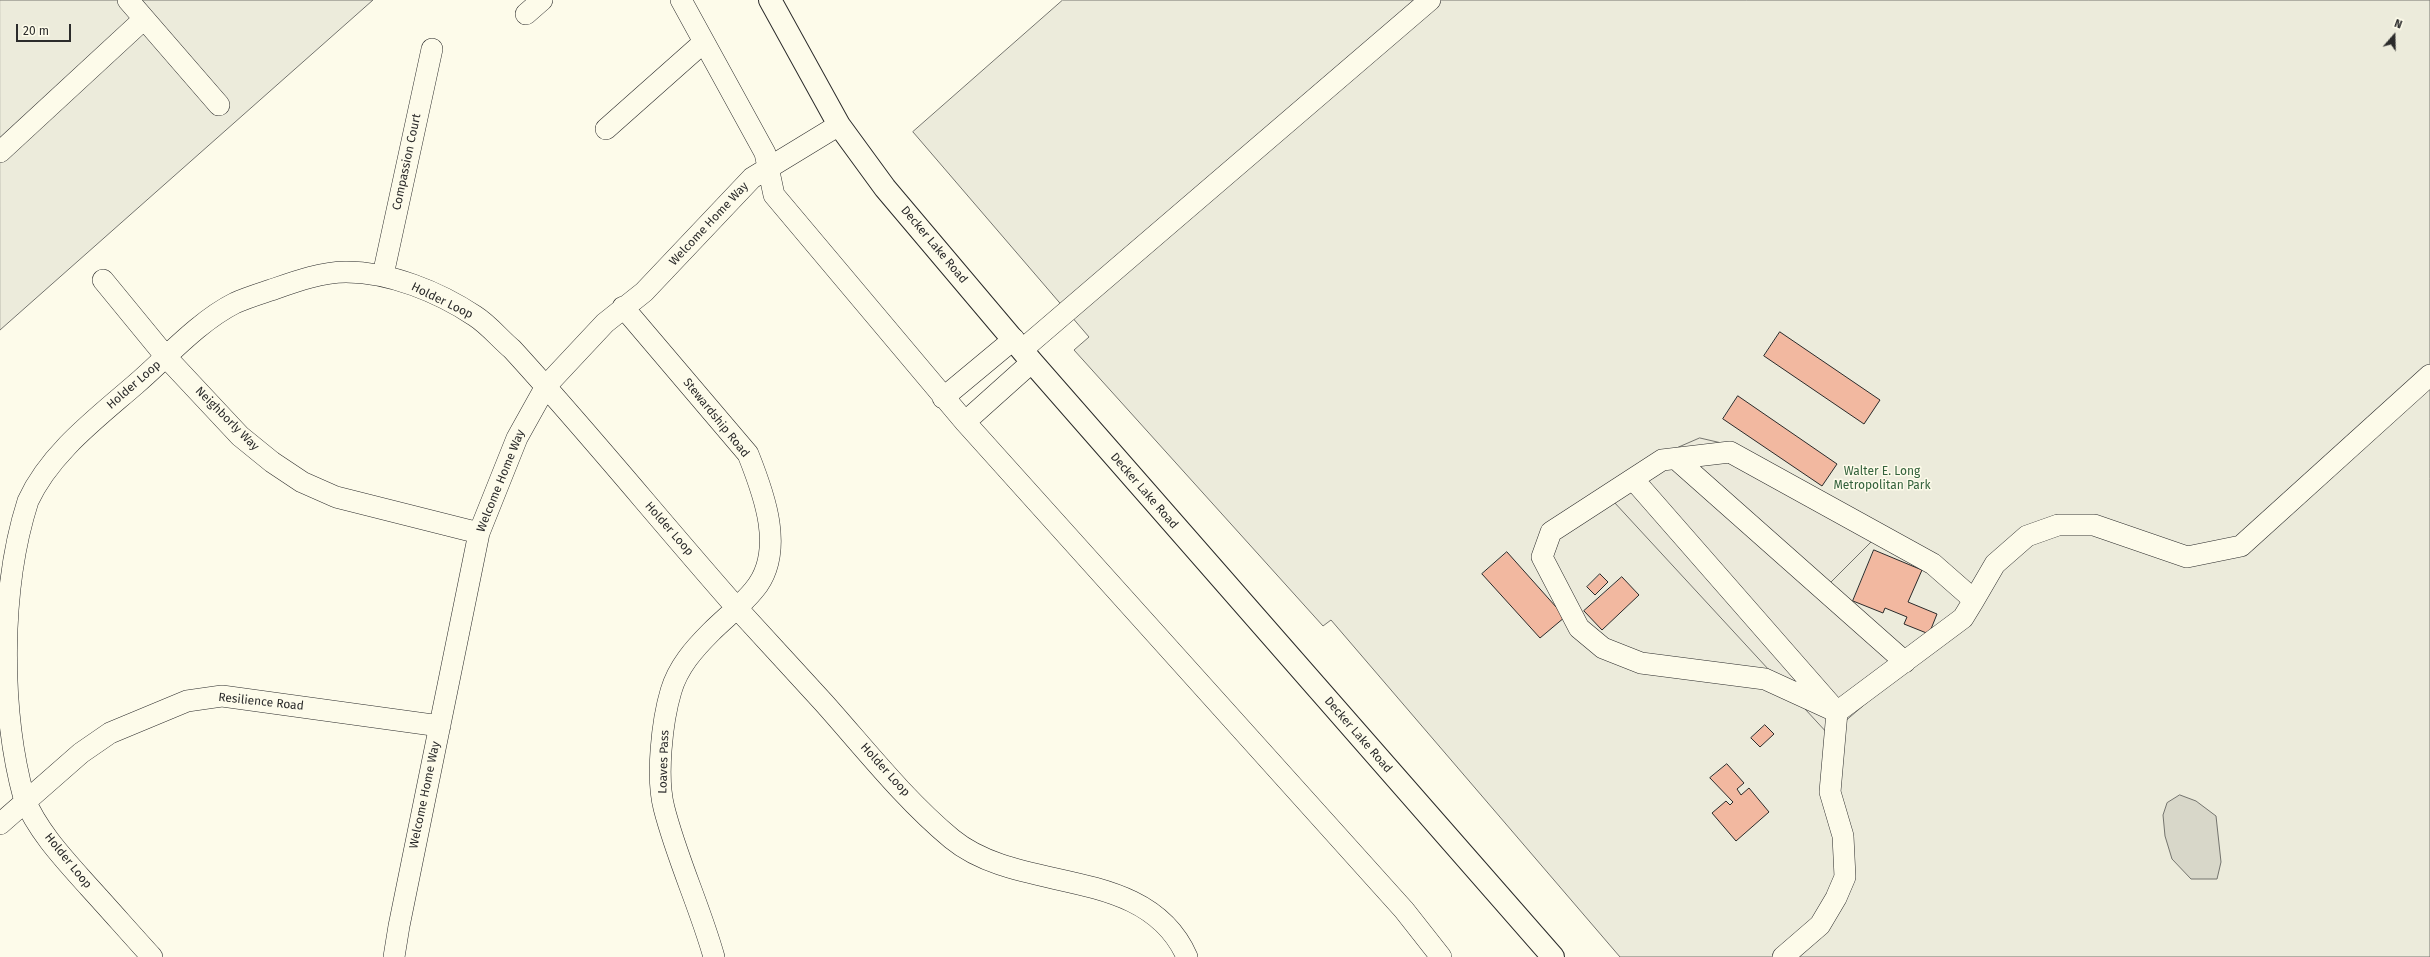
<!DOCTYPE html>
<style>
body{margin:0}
#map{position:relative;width:2430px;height:957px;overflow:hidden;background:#fdfbea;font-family:"Fira Sans",sans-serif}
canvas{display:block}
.north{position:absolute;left:2374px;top:16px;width:40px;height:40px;-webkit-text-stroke:3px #fdfbea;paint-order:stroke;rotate:20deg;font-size:11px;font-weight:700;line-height:16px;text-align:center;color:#2b2b2b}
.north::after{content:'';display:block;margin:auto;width:14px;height:18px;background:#2b2b2b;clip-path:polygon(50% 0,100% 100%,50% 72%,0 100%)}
.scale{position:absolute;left:16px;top:24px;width:55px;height:18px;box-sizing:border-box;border:2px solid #2b2b2b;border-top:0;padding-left:5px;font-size:12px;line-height:14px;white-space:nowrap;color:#2b2b2b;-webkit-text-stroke:3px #fdfbea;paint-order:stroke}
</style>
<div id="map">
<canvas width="2430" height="957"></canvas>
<div class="north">N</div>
<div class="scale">20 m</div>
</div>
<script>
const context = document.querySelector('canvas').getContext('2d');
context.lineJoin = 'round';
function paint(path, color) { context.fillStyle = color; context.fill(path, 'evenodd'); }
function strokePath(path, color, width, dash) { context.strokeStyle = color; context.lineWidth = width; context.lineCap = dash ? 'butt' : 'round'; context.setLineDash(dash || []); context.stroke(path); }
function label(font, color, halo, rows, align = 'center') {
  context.font = font + ' "Fira Sans",sans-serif'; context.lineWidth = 3; context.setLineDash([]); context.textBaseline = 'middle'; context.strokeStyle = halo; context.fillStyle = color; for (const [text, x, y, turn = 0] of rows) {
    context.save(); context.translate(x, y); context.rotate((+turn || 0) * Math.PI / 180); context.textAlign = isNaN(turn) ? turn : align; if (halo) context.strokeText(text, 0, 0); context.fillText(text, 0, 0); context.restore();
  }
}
const green = new Path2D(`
 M0 0H373L0 330Z
 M1063 0H2430V957H1620L1331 620 1323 626 1074 350 1089 337 913 132Z`);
const parking = new Path2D(`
 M1700 438 1743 448 1885 528 1827 586 1913 663 1829 735 1602 489 1665 453Z`);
const water = new Path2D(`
 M2180 795 2196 801 2216 816 2221 862 2217 879H2191L2172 859 2165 836 2163 815 2167 803Z`);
const building = new Path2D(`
 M1780 332 1880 400 1864 424 1764 356Z
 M1738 396 1837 464 1822 486 1723 419Z
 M1874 550 1922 570 1908 602 1937 614 1929 634 1904 624 1907 617 1885 608 1883 613 1853 601Z
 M1507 552 1565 617 1540 638 1482 574Z
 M1600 574 1608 582 1595 595 1587 587Z
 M1622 577 1639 595 1602 630 1584 611Z
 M1765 725 1774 734 1760 747 1751 738Z
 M1727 764 1744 783 1737 789 1741 795 1749 788 1769 812 1736 841 1712 813 1726 801 1730 805 1733 802 1710 778Z`);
const minor = new Path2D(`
 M128 0 219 105
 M681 0 765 153 774 195 965 422 1404 910 1441 957
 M526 14 542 0
 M606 129 704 42
 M0 152 144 19
 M383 275 432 49
 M103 280 167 358 240 436 272 462 302 482 336 497 479 533
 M623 307 748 454C764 494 786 552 754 590 742 605 725 618 711 632 694 649 678 667 671 691 662 721 656 777 664 808 677 859 700 907 714 957
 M1023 349 1430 0
 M943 398 1014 339
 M965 422 1032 362
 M1730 452 1933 564 1974 600 1963 618 1837 712 1765 679 1641 663 1603 648 1579 628 1542 557 1551 532 1662 460Z
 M1676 459 1905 662
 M1633 479 1837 712 1830 792 1843 836 1845 877 1836 898 1820 925 1783 957
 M1974 600 1995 564 2027 536 2058 525H2094L2187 557 2241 546 2430 375
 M0 824 81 753 110 733 187 701 222 696 440 726
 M152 957C131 934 110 910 89 887 65 860 38 832 24 798 0 710 0 588 28 501 50 453 97 418 136 384 166 358 199 321 235 303 246 298 259 294 271 290 294 282 321 272 346 272 390 272 439 292 475 316 489 325 500 339 512 349 589 433 661 522 736 607 765 639 795 671 824 703 865 749 905 800 952 839 1020 895 1146 864 1187 957
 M394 957 399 926 479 533 517 438 546 386 605 323 644 292 752 178 839 125`);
const major = new Path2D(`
 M770 0 839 125 885 188 1032 362 1553 957`);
const streetNames = [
 ["Compassion Court",407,162,-78],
 ["Welcome Home Way",709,224,-47],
 ["Decker Lake Road",934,245,50],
 ["Holder Loop",442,301,26],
 ["Holder Loop",134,385,-41],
 ["Stewardship Road",716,418,51],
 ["Neighborly Way",227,419,45],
 ["Welcome Home Way",501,481,-68],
 ["Decker Lake Road",1144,491,49],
 ["Holder Loop",669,529,49],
 ["Resilience Road",261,702,6],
 ["Decker Lake Road",1358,735,49],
 ["Loaves Pass",664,762,-88],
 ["Holder Loop",885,770,48],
 ["Welcome Home Way",425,795,-78],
 ["Holder Loop",68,861,51]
];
const parkNames = [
 ["Walter E. Long",1882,472],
 ["Metropolitan Park",1882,486]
];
paint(green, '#ecebdb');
strokePath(green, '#74746e', 1);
paint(parking, '#eceadb');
strokePath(parking, '#74746e', 1);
paint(water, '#d8d7c9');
strokePath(water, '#74746e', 1);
paint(building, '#f2b8a0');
strokePath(building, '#2b2b2b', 1);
strokePath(minor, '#2b2b2b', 22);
strokePath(major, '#2b2b2b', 24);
strokePath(minor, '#fdfbea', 21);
strokePath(major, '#fdfbea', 22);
label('12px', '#2b2b2b', '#fdfbea', streetNames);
label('12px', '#34623c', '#fdfbea', parkNames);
</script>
